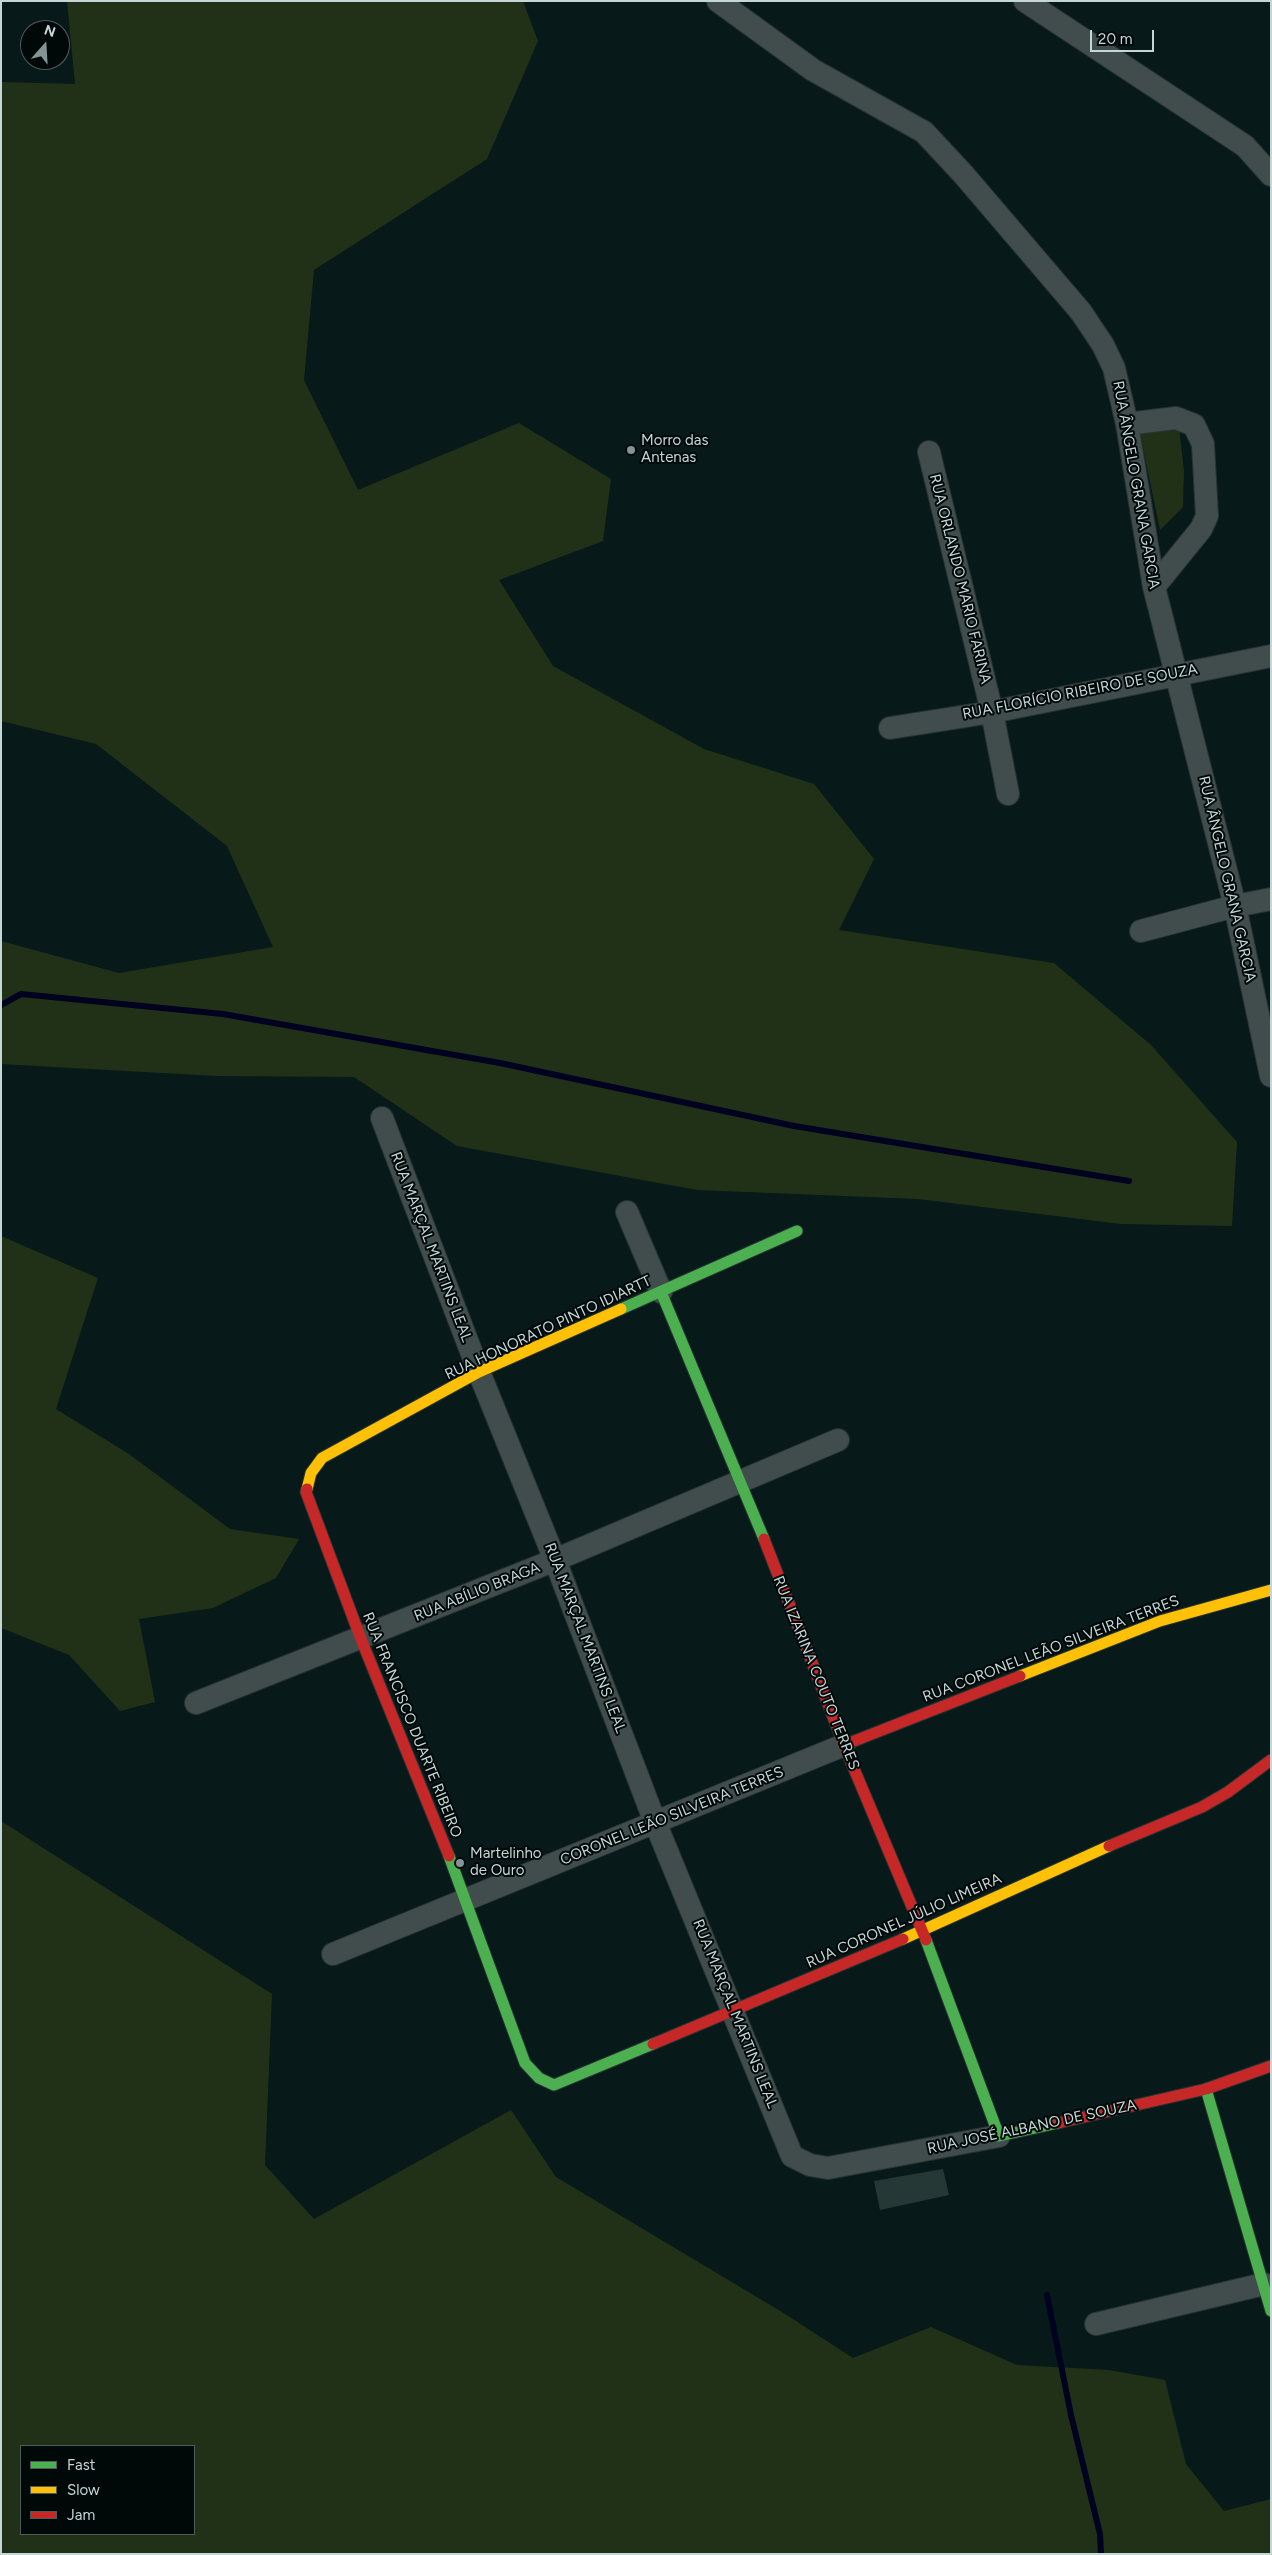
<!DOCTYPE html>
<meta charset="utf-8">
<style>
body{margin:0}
#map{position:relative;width:1272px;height:2555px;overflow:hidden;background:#081919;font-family:Figtree,sans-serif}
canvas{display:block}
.frame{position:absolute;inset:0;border:2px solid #c4d6d6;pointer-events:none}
.legend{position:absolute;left:20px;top:2445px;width:175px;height:90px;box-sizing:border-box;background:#010808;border:1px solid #4f5a5a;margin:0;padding:6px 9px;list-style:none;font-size:15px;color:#c4d6d6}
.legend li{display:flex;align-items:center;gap:10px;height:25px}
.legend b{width:25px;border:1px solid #4f5a5a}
.north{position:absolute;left:20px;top:20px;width:50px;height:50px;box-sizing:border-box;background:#010808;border:1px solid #4f5a5a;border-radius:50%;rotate:19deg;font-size:14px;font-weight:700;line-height:20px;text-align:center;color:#c4d6d6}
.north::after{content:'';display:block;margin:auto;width:18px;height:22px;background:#829494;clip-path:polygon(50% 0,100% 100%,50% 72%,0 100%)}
.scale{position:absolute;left:1090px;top:30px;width:64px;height:22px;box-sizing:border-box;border:2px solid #c4d6d6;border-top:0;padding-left:6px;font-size:15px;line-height:18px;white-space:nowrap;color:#c4d6d6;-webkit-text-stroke:4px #010808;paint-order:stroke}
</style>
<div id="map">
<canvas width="1272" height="2555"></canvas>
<div class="frame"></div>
<ul class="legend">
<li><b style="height:6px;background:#4caf50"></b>Fast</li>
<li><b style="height:6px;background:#ffc107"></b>Slow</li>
<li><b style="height:6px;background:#c62828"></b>Jam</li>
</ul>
<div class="north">N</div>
<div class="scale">20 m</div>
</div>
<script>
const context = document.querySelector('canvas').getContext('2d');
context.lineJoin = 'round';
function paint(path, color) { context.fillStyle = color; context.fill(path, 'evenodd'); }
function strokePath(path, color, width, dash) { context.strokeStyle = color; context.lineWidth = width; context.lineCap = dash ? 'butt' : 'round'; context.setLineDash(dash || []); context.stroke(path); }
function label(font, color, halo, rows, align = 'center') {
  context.font = font + ' Figtree,sans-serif'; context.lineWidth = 4; context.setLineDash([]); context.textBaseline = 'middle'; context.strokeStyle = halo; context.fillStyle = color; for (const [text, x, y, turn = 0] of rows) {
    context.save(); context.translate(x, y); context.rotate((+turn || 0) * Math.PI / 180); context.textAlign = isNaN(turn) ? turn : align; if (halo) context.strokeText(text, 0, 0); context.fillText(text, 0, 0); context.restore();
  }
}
const green = new Path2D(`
 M67 1H523L538 41 487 159 314 270 304 380 358 490 519 423 611 479 603 541 499 580 553 666 704 749 814 784 874 859 839 930 1054 963 1151 1045 1237 1142 1232 1226 1121 1224 918 1199 697 1190 457 1146 354 1077 216 1076 1 1064V941L119 973 273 947 227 846 96 744 1 721V82L75 84Z
 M1179 427 1184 471 1183 507 1160 530 1139 429Z
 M1 1236 98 1278 56 1409 129 1454 230 1529 299 1539 276 1578 213 1608 139 1619 155 1702 120 1711 69 1655 1 1628Z
 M1 1821 272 1994 265 2165 314 2219 511 2110 556 2177 782 2312 853 2358 931 2327 1017 2365 1109 2370 1165 2380 1186 2464 1224 2511 1271 2499V2554H1ZM21 2446H194V2534H21Z`);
const stream = new Path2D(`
 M1 1005 21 994 223 1014 500 1063 794 1126 1129 1181
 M1047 2295 1071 2415 1100 2534 1101 2554`);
const building = new Path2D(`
 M943 2169 949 2195 880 2210 874 2181Z`);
const street = new Path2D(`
 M718 1 813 70 924 132 964 175 1081 312 1103 345 1114 368 1127 424 1154 587 1235 906 1271 1076
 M1025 1 1245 146 1271 175
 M1127 424 1176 418 1194 425 1203 444 1207 516 1201 529 1154 587
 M929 452 992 712 1008 794
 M890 728 992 712 1271 656
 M1141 931 1235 906 1271 899
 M382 1118 479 1372 555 1560 655 1822 792 2156 810 2165 828 2168 999 2136
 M627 1212 661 1292
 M196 1703 555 1560 838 1440
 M333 1954 844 1745
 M1096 2324 1264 2284`);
const fast = new Path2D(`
 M661 1292 764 1539
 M621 1309 797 1231
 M449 1856 525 2063 539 2078 554 2085 653 2044
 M926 1940 999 2136 1058 2123
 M1206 2089 1271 2311`);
const slow = new Path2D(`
 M307 1489 311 1473 322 1458 479 1372 621 1309
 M1020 1676 1160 1621 1271 1590
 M903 1939 1109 1846`);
const jam = new Path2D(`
 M307 1489 306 1492 361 1639 449 1856
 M764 1539 844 1745 926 1940
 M844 1745 1020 1676
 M1109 1846 1202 1807 1228 1792 1271 1760
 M653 2044 903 1939
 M1058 2123 1206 2089 1271 2066`);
const markers = [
 [631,450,5,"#829494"],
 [460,1863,5,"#829494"]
];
const poiNames = [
 ["Morro das",641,441],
 ["Antenas",641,458],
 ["Martelinho",470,1854],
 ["de Ouro",470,1871]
];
const streetNames = [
 ["RUA ÂNGELO GRANA GARCIA",1136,485,80],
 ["RUA ORLANDO MARIO FARINA",960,579,76],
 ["RUA FLORÍCIO RIBEIRO DE SOUZA",1080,692,-11],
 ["RUA ÂNGELO GRANA GARCIA",1227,879,77],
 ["RUA MARÇAL MARTINS LEAL",431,1247,69],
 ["RUA HONORATO PINTO IDIARTT",548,1328,-25],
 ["RUA ABÍLIO BRAGA",477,1592,-22],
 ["RUA MARÇAL MARTINS LEAL",585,1638,69],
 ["RUA CORONEL LEÃO SILVEIRA TERRES",1051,1649,-21],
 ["RUA IZARINA COUTO TERRES",816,1673,68],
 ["RUA FRANCISCO DUARTE RIBEIRO",412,1725,68],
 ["CORONEL LEÃO SILVEIRA TERRES",672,1816,-22],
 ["RUA CORONEL JÚLIO LIMEIRA",904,1921,-24],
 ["RUA MARÇAL MARTINS LEAL",735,2014,68],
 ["RUA JOSÉ ALBANO DE SOUZA",1032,2127,-12]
];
paint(green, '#213117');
strokePath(stream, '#010220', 6);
paint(building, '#263835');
strokePath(street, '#273333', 24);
strokePath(fast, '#273333', 13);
strokePath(slow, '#273333', 13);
strokePath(jam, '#273333', 13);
strokePath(street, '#414d4d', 22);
strokePath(fast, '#4caf50', 11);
strokePath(slow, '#ffc107', 11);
strokePath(jam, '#c62828', 11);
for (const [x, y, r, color] of markers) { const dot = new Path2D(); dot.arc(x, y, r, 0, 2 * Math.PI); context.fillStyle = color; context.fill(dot); strokePath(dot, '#010808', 2); }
label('15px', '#c4d6d6', '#010808', poiNames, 'left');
label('15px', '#c4d6d6', '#010808', streetNames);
</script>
